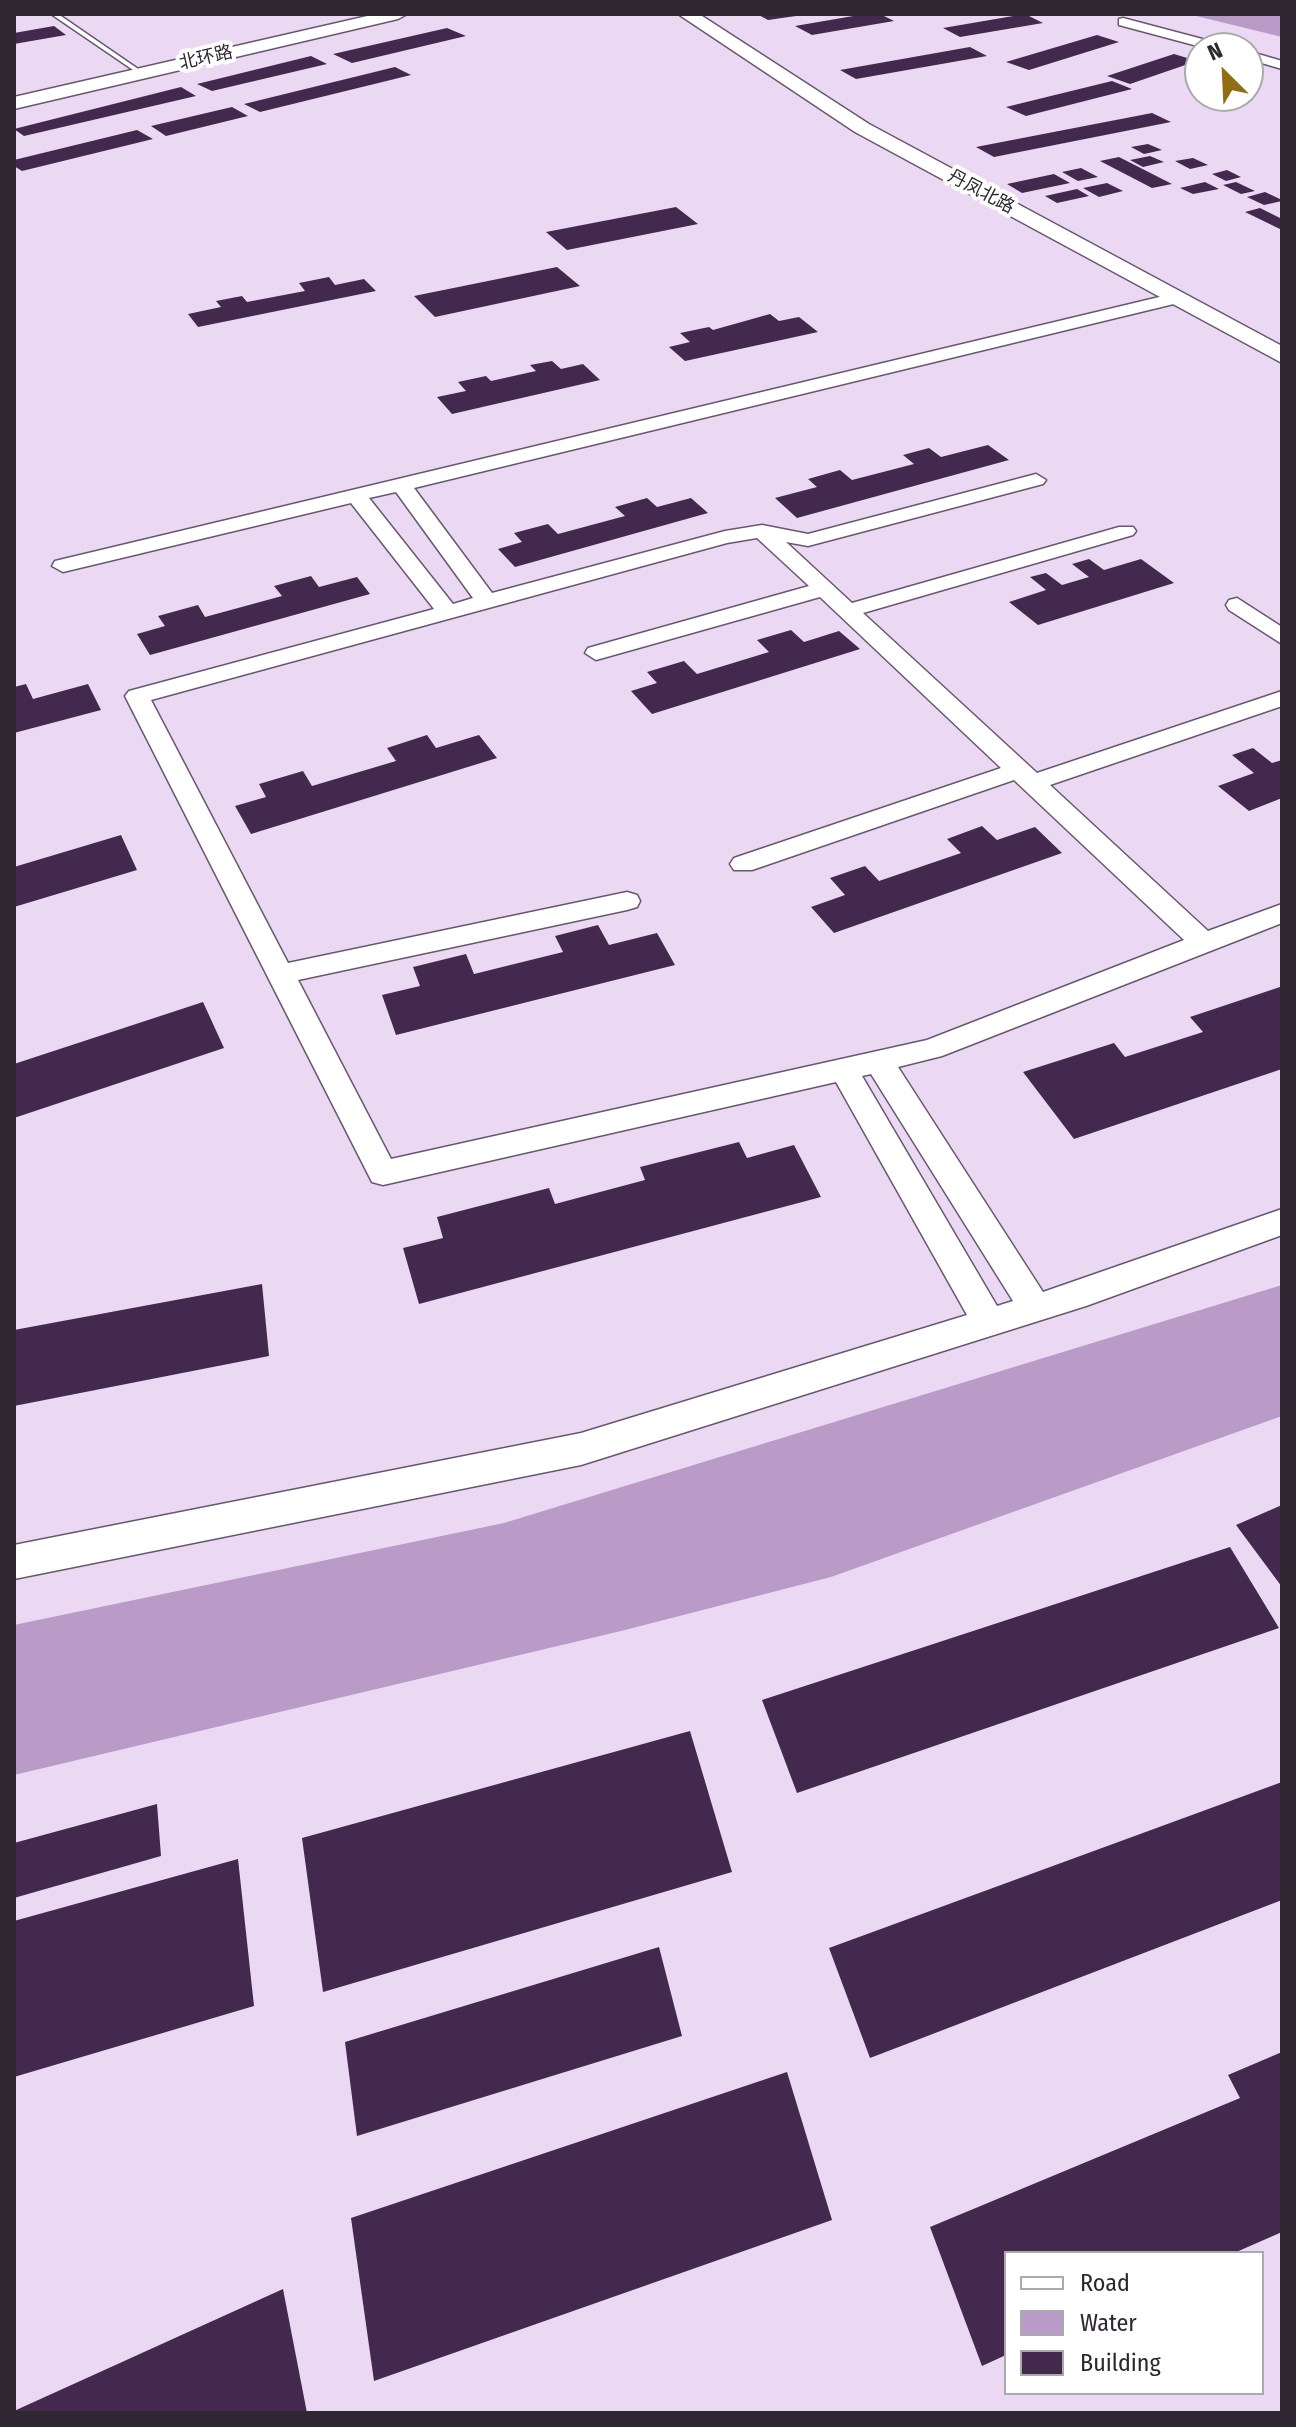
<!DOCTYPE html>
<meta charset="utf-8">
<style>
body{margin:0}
#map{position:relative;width:1296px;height:2427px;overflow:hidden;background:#ebd9f3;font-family:"Fira Sans Condensed",sans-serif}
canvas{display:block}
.frame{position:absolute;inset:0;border:16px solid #2e2731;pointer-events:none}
.legend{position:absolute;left:1004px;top:2251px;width:260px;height:144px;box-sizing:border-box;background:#fff;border:2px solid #aba9ad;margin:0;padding:10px 14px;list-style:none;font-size:24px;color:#2e2731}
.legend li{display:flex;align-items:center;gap:16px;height:40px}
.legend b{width:40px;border:2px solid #aba9ad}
.north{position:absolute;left:1184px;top:32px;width:80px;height:80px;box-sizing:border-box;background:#fff;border:2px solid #aba9ad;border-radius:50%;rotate:336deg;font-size:22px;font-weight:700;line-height:32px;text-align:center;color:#2e2731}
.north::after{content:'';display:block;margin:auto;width:28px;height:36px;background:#916d13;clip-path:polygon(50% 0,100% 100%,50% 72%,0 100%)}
</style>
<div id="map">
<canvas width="1296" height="2427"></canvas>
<div class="frame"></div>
<ul class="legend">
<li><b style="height:10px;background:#fff"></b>Road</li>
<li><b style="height:22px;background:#ba9bc7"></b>Water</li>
<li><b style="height:22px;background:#44294e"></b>Building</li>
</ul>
<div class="north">N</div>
</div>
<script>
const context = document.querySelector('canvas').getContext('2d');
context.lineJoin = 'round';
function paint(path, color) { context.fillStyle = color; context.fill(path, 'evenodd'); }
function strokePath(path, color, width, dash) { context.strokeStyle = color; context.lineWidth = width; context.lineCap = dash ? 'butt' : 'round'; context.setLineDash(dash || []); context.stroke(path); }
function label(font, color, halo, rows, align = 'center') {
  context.font = font + ' "Fira Sans Condensed","Noto Sans SC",sans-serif'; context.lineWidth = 8; context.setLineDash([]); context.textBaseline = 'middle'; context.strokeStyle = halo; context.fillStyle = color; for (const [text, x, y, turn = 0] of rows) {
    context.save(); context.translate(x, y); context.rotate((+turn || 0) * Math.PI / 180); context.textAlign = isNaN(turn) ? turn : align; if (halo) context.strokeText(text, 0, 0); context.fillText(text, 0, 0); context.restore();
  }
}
const water = new Path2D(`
 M1188 14H1282V37Z
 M1282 1285V1416L831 1577 621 1631 14 1775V1625L504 1523Z`);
const building = new Path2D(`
 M757 14H795L796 16 768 20Z
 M865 14H880L894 21 812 35 795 26Z
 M1025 14 1043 23 960 37 943 28Z
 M54 26 66 35 14 44V33Z
 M447 28 466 36 352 63 333 54Z
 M1097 35 1119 42 1029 70 1006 62Z
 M970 47 987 56 856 79 840 70Z
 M1174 54 1197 61 1130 84 1107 76Z
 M311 56 327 64 212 91 197 84Z
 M395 67 411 75 260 112 244 104Z
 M1112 81 1132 89 1026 116 1006 107Z
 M181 87 196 96 24 136 14 129Z
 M232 107 248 116 166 136 151 126Z
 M1152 113 1171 122 994 157 976 147Z
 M137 130 153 139 22 171 14 166V160Z
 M1148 144 1162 150 1144 154 1131 147Z
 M1150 156 1164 162 1143 167 1130 160Z
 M1119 157 1172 184 1152 188 1100 161Z
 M1193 158 1208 165 1190 169 1175 161Z
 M1081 168 1098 177 1078 181 1062 172Z
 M1227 170 1241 177 1226 181 1212 174Z
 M1054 174 1070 183 1022 193 1007 184Z
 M1205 182 1219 189 1193 194 1180 188Z
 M1236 182 1255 191 1241 194 1223 185Z
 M1107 183 1123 191 1099 197 1083 188Z
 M1077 189 1089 196 1057 203 1045 196Z
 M1265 192 1282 200V201L1264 205 1247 197Z
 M676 207 698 224 567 250 546 232Z
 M1260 208 1282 219V230L1245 212Z
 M557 267 580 286 435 317 414 296Z
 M329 277 335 285 364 279 376 291 198 327 188 314 221 307 216 301 242 296 247 302 305 291 299 283Z
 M770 314 779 321 799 317 818 332 685 361 669 347 690 342 680 333 709 327 713 330Z
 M552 361 561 369 583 364 600 380 452 414 437 397 466 391 458 382 486 376 491 381 536 371 530 365Z
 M988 445 1009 460 797 518 775 498 817 487 808 479 840 470 852 480 914 464 903 455 929 448 941 457Z
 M647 498 657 507 691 498 708 513 515 567 498 549 522 542 514 533 548 524 558 534 625 516 615 507Z
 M1089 559 1104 570 1141 559 1174 583 1038 625 1009 602 1046 590 1030 577 1046 573 1062 585 1089 577 1072 564Z
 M311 576 319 587 357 577 370 594 150 655 137 634 165 626 158 616 198 605 205 617 282 596 274 586Z
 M791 630 804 642 839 631 860 649 652 714 631 691 657 683 647 672 684 661 697 674 769 652 757 640Z
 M26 684 33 699 88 684 101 710 14 733V687Z
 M427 735 436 748 479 735 497 758 251 834 235 806 266 797 259 784 303 771 312 786 396 761 387 748Z
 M1253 748 1272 763 1282 760V798L1249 811 1218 786 1254 773 1232 755Z
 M982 826 997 840 1035 827 1062 853 834 933 811 907 845 895 830 878 865 866 879 881 961 853 947 839Z
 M121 835 137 870 14 907V867Z
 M598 925 609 945 657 933 675 965 396 1035 382 995 420 986 413 967 466 954 474 974 563 952 555 936Z
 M1280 987 1282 1069 1074 1139 1023 1072 1114 1043 1125 1057 1203 1032 1190 1017Z
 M203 1002 224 1048 14 1118V1064Z
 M739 1142 747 1158 794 1145 821 1197 419 1304 403 1248 443 1238 437 1217 549 1188 555 1204 645 1180 640 1167Z
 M262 1284 269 1356 14 1406V1330Z
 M1282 1505V1587L1236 1525Z
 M1230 1547 1279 1628 797 1793 762 1700Z
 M690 1731 732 1872 323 1992 302 1838Z
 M1282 1782V1900L870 2058 829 1948Z
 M157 1804 161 1856 14 1898V1843Z
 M238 1859 254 2006 14 2077V1921Z
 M659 1947 682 2036 357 2136 345 2042Z
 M1282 2052V2232L1234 2253H1006V2355L982 2366 930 2227 1240 2098 1228 2075Z
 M787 2072 832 2220 374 2381 351 2218Z
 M283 2289 307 2413H14V2411Z`);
const service = new Path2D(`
 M51 14H58L144 73 139 74Z`);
const minor = new Path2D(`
 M1123 18 1225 45 1226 48H1205L1119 25V19Z
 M1248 51 1282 61V69L1248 59Z
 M1176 293 1182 294V302L414 488 492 593 725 531 762 525 808 534 1036 474 1046 480 1043 484 808 546 786 542 852 603 1119 527H1133L1136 531 1133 535 863 613 1037 773 1282 691V706L1050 785 1208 931 1282 904V923L942 1056 898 1067 1043 1292 1282 1209V1235L1086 1306 581 1465 14 1579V1545L581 1433 967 1315 836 1082 383 1185 372 1182 125 696 129 691 434 609 351 503 63 572 52 566 55 561ZM396 492 473 598 453 604 369 498ZM757 538 809 586 588 648 585 653 596 660 820 597 1001 768 734 858 730 864 734 870H752L1014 780 1184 940 927 1040 391 1159 298 980 627 910 637 907 640 901 637 895 627 892 288 963 151 700 727 543ZM871 1074 1013 1301 997 1306 862 1076Z
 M1237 598 1282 627V644L1229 610 1226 605 1229 600Z`);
const secondary = new Path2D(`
 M376 14H407L398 19 14 109V97Z
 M678 14H699L869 124 1282 346V363L855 132Z`);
const farStreetnames = [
 ["北环路",206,58,-13],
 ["丹凤北路",981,192,28]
];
paint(water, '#ba9bc7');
paint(building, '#44294e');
strokePath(service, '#68586e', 3);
strokePath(minor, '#68586e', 3);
strokePath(secondary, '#68586e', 3);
paint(service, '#fff');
paint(minor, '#fff');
paint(secondary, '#fff');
label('18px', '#2e2731', '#fff', farStreetnames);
</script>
